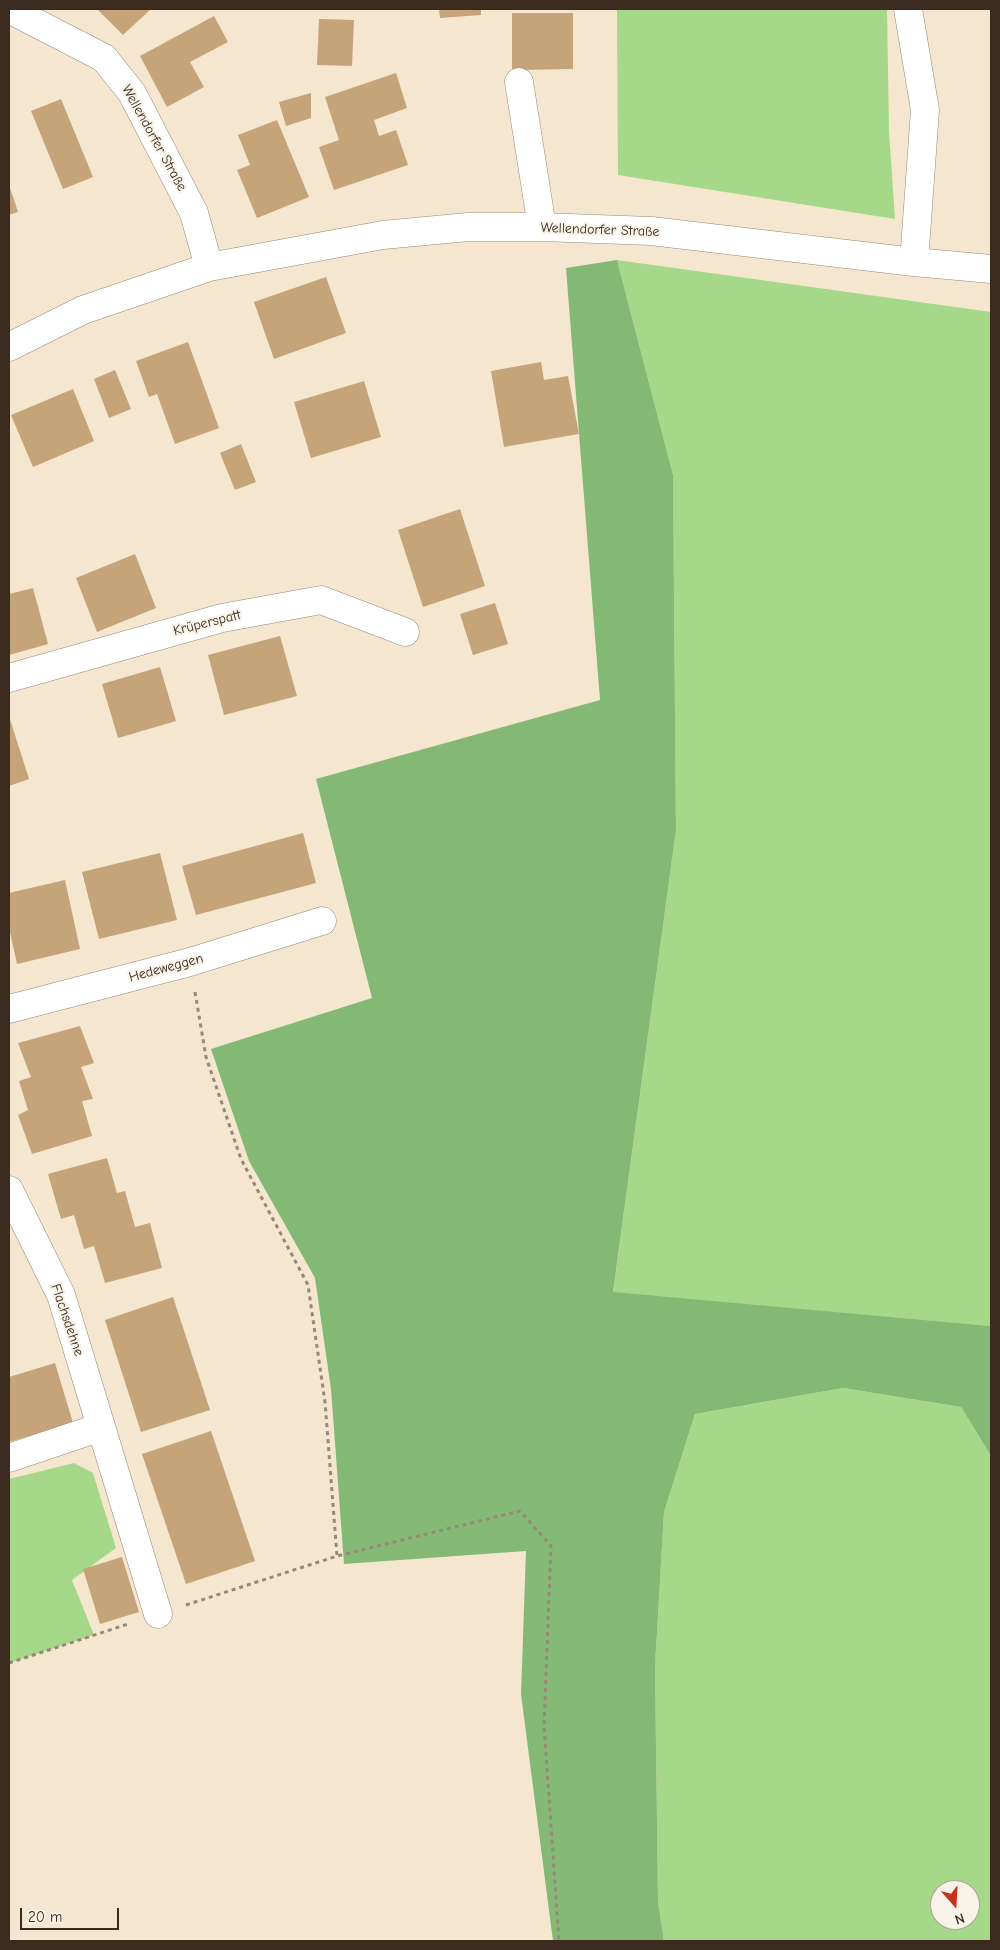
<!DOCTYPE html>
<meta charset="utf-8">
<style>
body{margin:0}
#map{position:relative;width:1000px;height:1950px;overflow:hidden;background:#f4e6cf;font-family:"Comic Neue",sans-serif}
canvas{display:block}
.frame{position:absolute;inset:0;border:10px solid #3b2a1e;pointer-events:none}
.north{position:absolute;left:930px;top:1880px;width:50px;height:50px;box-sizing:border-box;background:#f7f3e8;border:1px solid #aca397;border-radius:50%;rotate:161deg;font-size:14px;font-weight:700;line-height:20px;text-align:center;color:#3b2a1e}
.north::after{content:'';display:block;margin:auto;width:18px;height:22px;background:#c8321e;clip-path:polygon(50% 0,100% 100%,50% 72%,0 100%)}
.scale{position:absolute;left:20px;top:1908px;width:99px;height:22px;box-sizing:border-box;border:2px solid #3b2a1e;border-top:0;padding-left:6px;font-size:15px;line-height:18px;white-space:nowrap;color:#3b2a1e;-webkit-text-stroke:4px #f7f3e8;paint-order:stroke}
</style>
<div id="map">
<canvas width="1000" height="1950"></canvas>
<div class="frame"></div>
<div class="north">N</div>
<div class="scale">20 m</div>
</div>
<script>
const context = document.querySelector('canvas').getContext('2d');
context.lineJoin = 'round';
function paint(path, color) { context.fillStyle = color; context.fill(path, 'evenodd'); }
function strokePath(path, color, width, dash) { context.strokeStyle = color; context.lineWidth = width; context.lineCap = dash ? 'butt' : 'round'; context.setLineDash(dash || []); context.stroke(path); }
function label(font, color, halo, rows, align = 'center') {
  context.font = font + ' "Comic Neue",sans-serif'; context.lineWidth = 4.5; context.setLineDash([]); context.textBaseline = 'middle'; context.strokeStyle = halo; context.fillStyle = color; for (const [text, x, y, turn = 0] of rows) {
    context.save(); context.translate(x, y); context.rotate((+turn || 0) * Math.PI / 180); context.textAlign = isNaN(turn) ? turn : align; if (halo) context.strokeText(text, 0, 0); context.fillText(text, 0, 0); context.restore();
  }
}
const green = new Path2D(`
 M617 9H887L889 131 895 219 618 175Z
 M617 260 991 312V1326L613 1293 676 830 673 475Z
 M843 1388 961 1407 991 1456V1941H664L658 1902 655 1665 664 1512 695 1414ZM940 1890H970V1920H940Z
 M74 1463 93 1473 116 1548 72 1580 94 1635 9 1663V1479Z`);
const forest = new Path2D(`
 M617 260 673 475 676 830 613 1292 991 1326V1456L961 1407 843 1388 695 1414 664 1512 655 1666 658 1902 664 1941H553L521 1694 526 1551 344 1564 331 1389 315 1278 249 1161 211 1049 372 998 316 779 600 700 566 268Z`);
const building = new Path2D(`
 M97 9H151L123 35Z
 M439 9H481V15L440 18Z
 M512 13H573V69L512 70Z
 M214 16 228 42 190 62 204 87 167 107 140 56Z
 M319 19 354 20 352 66 317 65Z
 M396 73 407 108 374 120 379 136 396 130 408 165 334 190 319 147 339 140 325 97Z
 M311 93V118L286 126 279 102Z
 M61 99 93 177 63 189 31 111Z
 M277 120 309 197 257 218 237 170 250 165 238 135Z
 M9 185 18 212 9 215Z
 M326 277 346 333 274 359 254 302Z
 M188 342 219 428 175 444 157 394 149 397 136 361Z
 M541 362 544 380 568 376 579 434 504 447 491 371Z
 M115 370 131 409 109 418 94 379Z
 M364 381 381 437 311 458 294 402Z
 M73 389 94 441 33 467 11 415Z
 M241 444 256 482 235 490 220 453Z
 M460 509 485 586 423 607 398 530Z
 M135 554 156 608 97 632 76 578Z
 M33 588 48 644 9 655V594Z
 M495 603 508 644 473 655 460 614Z
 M280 636 297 696 224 715 208 655Z
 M160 667 176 721 118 738 102 684Z
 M9 716 29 779 9 786Z
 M303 833 316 883 196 915 182 866Z
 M160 853 177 920 99 939 82 872Z
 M65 880 80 949 17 964 9 928V893Z
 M80 1026 94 1063 81 1067 93 1099 82 1101 92 1136 32 1154 18 1115 28 1110 19 1081 31 1077 18 1043Z
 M107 1158 117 1193 125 1191 135 1227 150 1223 162 1268 105 1283 94 1246 84 1249 74 1215 61 1219 48 1174Z
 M173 1297 210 1410 141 1432 105 1320Z
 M55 1363 73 1423 9 1442V1377Z
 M211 1431 255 1561 186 1584 142 1454Z
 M122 1557 139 1612 100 1624 83 1569Z`);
const path = new Path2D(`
 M195 992 206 1057 241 1159 308 1285 325 1402 337 1556
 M186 1605 337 1556 520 1511 551 1546 544 1725 559 1941
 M9 1663 128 1624`);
const minor = new Path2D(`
 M9 9 104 58 132 93 194 213 209 267
 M908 9 925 110 914 262
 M519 82 542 227
 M9 347 83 310 209 267 383 235 468 227H542L651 231 914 262 991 269
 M9 678 222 618 321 600 405 632
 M9 1009 190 962 322 921
 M9 1190 61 1295 158 1614
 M9 1458 101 1427`);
const streetNames = [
 ["Wellendorfer Straße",154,138,61],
 ["Wellendorfer Straße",600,230,2],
 ["Krüperspatt",207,623,-14],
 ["Hedeweggen",166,968,-15],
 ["Flachsdehne",67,1320,71]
];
paint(green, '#a5d989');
paint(forest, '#84b975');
paint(building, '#c5a47a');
strokePath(minor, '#988876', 29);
strokePath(path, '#988876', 3, [4, 4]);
strokePath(minor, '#fff', 28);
label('14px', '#3b2a1e', '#f7f3e8', streetNames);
</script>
